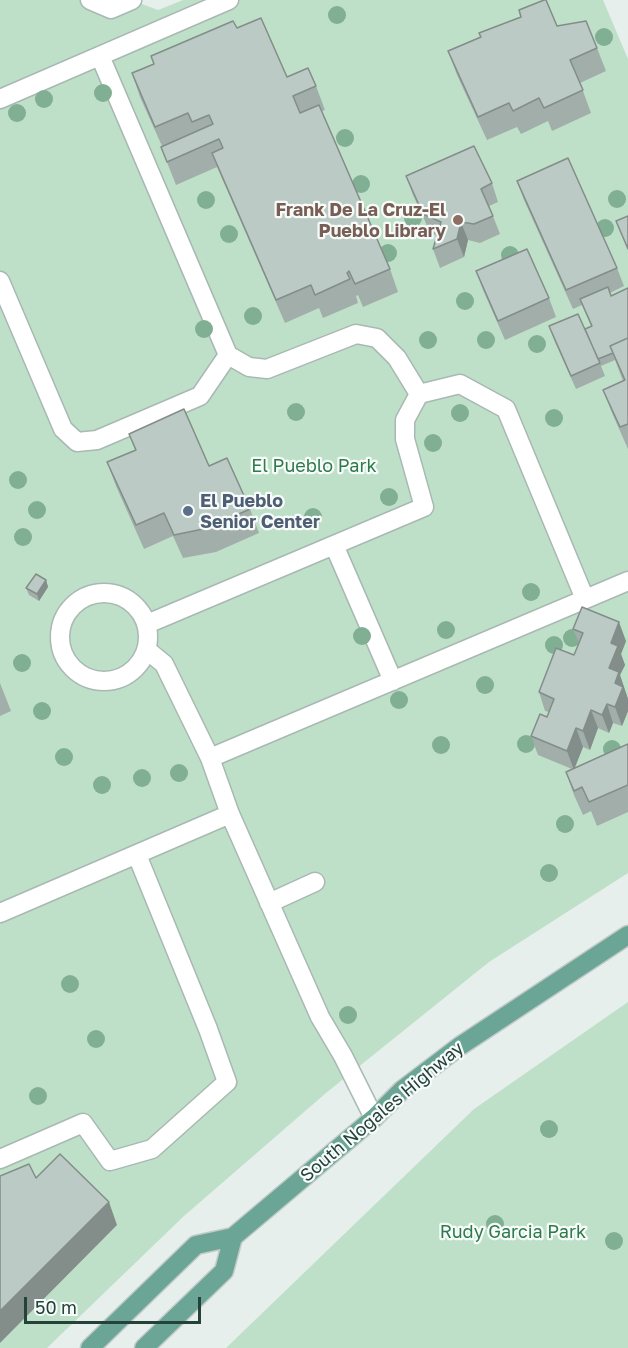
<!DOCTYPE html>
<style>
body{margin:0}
#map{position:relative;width:628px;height:1348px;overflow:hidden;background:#e6efeb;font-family:"Golos Text",sans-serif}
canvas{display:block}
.scale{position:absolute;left:24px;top:1297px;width:177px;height:27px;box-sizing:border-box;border:3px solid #24423a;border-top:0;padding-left:8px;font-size:18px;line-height:21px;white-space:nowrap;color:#24423a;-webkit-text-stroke:4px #f7fbf9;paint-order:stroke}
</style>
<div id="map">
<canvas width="628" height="1348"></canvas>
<div class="scale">50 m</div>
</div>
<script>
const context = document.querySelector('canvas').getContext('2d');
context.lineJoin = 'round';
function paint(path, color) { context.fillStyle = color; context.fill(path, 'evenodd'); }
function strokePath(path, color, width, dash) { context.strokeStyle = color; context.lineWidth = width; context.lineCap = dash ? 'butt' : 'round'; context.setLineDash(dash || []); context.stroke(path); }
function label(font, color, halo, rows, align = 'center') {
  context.font = font + ' "Golos Text",sans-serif'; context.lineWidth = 4.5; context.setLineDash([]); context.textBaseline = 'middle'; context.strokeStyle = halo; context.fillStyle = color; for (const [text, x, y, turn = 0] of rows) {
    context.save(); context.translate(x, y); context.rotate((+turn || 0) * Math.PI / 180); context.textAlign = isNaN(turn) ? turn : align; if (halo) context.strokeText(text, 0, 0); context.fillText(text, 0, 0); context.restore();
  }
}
const green = new Path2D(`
 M0 0H131L158 10 183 0H603L628 59V873L489 962 326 1093 184 1216 47 1348H0Z
 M628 1002V1348H226L474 1109Z`);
const minor = new Path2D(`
 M90 0 111 9 132 0
 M0 99 229 0
 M0 281 63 429 77 442 97 440 200 396 228 355 100 56
 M419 394 460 384 506 409 585 599
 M334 545 393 681
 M60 637a44 44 0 1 1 88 0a44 44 0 1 1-88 0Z
 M147 624 424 507 405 439V420L419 394 397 358 377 338 356 334 267 369 249 367 228 355
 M147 650 164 664 210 758 230 814 320 1017 343 1056 374 1118
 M210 758 628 581
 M269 903 315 882
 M0 913 230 814
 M0 1159 83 1123 110 1161 152 1149 227 1082 208 1029 137 855`);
const major = new Path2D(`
 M90 1348 196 1245 233 1237 374 1118 402 1090 460 1046 628 935
 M144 1348 224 1271 233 1237`);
const trees = [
 [337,15],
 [604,37],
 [103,93],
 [44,99],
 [17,113],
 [345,138],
 [361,184],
 [617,199],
 [206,200],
 [413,218],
 [605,228],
 [229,234],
 [388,253],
 [510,255],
 [465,301],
 [253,316],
 [204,329],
 [428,340],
 [486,340],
 [537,344],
 [296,412],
 [460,413],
 [554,418],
 [433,443],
 [18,480],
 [389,497],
 [37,510],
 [313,517],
 [23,537],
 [531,592],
 [446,630],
 [362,636],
 [572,638],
 [554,645],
 [22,663],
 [485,685],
 [399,700],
 [42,711],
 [526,744],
 [441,745],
 [612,749],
 [64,757],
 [179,773],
 [142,778],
 [102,785],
 [565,824],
 [549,873],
 [70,984],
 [348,1015],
 [96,1039],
 [38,1096],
 [549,1129],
 [495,1224],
 [614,1241]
];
const wall = new Path2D(`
 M557 26 597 48 606 71 580 83 591 113 552 131 548 121 521 134 517 127 487 140 457 75 448 51 480 37 479 33Z
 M237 28 287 77 316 86 325 110 322 111 390 269 398 292 363 307 358 295 356 296 358 303 323 318 319 308 285 323 217 167 176 185 161 147 162 146 140 97 132 73Z
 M406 176 492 183 498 202 489 206 500 234 480 243 468 240 464 257 440 268 433 249 437 236 430 232 413 195Z
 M517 181 617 268 624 286 610 293 611 296 628 288V449L612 413 603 390 623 381 615 360 601 366 605 376 576 389 554 340 549 326 585 329 591 326 582 305 573 309 524 200Z
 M476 271 549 298 556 317 505 340 483 290Z
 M129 434 209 466 250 509 259 533 216 552 183 558 173 536 144 549 116 486 107 462 135 450Z
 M46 580 48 587 39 601 29 595 26 588Z
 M573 629 626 641 621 654 625 665 620 675 628 699V711L622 726 613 723 609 733 598 728 590 750 583 747 574 768 628 744V812L597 826 591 811 583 815 574 795 566 772 572 769 538 755 531 736 547 717 549 712 545 711 539 692 574 655 579 643Z
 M0 683 11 711 0 716Z`);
const shadedWall = new Path2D(`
 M461 222 468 240 464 257 457 239Z
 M46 580 48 587 39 601 37 594Z
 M619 622 626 641 621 654 625 665 620 675 628 699V711L622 726 615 707 609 668 611 643Z
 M607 704 613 723 609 733 602 715Z
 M591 710 598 728 590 750 583 731Z
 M576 728 583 747 574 770 567 751Z
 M109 1202 117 1225 0 1343V1311Z`);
const building = new Path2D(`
 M544 0H546L557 26 586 21 597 48 570 60 583 90 544 108 539 98 513 111 509 103 478 117 448 51 481 37 479 33 521 17 519 10Z
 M261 18 287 77 308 68 316 86 293 96 300 113 319 105 390 269 355 284 349 271 347 273 350 279 315 295 311 285 276 300 212 153 223 148 219 139 167 162 161 147 213 124 209 115 192 122 188 113 155 127 132 73 154 64 151 56 233 21 237 28Z
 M474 146 492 183 481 189 493 216 474 224 461 222 457 239 433 249 441 222 423 214 406 176Z
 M568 158 617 268 566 290 517 181Z
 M628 216V249L616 221Z
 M527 249 549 298 498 321 476 271Z
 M608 287 611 296 628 288V338L610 346 613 353 598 359 585 329 592 326 580 299Z
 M578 314 600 363 571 376 549 326Z
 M628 338V424L620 427 603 390 625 380 610 346Z
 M184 409 209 466 227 458 250 509 208 528 174 535 164 513 136 525 107 462 136 450 129 434Z
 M36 574 46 580 37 594 26 588Z
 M582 607 619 622 611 643 618 646 609 668 619 672 615 683 623 687 615 707 607 704 602 715 591 710 583 731 576 728 567 751 531 736 540 714 547 717 554 699 539 692 556 648 574 655 583 633 573 629Z
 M628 744V785L589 802 582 787 574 791 566 772Z
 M60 1154 109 1202 0 1311V1176L29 1164 36 1178Z`);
const markers = [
 [458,220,6,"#8d6e63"],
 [188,511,6,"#5c6f8a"]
];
const educationNames = [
 ["Frank De La Cruz-El",446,210],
 ["Pueblo Library",446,231]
];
const parkNames = [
 ["El Pueblo Park",314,466],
 ["Rudy Garcia Park",513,1232]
];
const serviceNames = [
 ["El Pueblo",200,501],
 ["Senior Center",200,522]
];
const streetNames = [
 ["South Nogales Highway",382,1112,-40]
];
paint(green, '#bfe0c8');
strokePath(minor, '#a8b8b2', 21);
strokePath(major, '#c2cac8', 21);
strokePath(minor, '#fff', 18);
strokePath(major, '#6aa596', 18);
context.fillStyle = '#80af93';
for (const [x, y] of trees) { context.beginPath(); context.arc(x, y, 9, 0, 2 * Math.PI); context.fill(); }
paint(wall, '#a1aea9');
paint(shadedWall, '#838d89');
paint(building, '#bbcac4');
strokePath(building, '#838d89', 1.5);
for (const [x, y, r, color] of markers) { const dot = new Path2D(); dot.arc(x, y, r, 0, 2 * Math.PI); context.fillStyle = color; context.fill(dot); strokePath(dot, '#f7fbf9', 2); }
label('bold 18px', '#785e54', '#f7fbf9', educationNames, 'right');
label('18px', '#2d7a4b', '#f7fbf9', parkNames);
label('bold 18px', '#4e5e75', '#f7fbf9', serviceNames, 'left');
label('18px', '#24423a', '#f7fbf9', streetNames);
</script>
